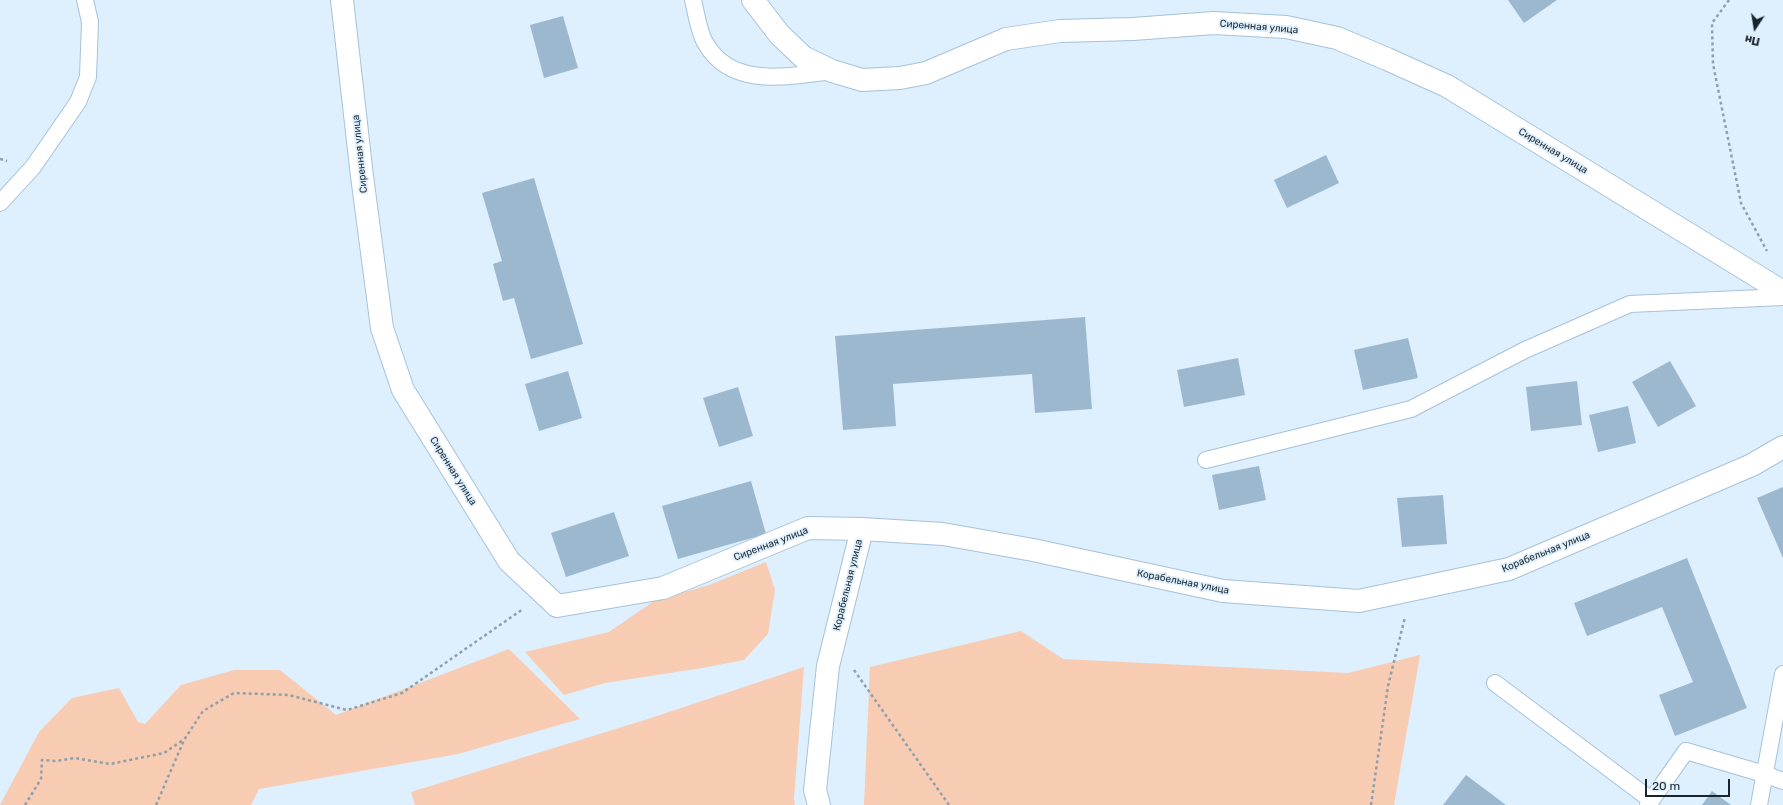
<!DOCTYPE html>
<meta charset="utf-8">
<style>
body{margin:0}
#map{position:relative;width:1783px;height:805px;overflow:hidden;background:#deeffe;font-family:Rubik,sans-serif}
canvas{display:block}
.north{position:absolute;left:1735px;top:8px;width:40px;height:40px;-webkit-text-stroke:3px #deeffe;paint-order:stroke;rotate:192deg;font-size:11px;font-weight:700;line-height:16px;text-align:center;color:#19242c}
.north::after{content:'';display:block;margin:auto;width:14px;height:18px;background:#19242c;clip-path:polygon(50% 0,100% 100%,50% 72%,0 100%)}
.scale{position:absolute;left:1645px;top:779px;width:85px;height:18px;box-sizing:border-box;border:2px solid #19242c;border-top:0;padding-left:5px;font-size:12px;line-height:14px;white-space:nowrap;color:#19242c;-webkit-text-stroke:3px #deeffe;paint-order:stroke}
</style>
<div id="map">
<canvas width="1783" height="805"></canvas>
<div class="north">Пн</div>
<div class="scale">20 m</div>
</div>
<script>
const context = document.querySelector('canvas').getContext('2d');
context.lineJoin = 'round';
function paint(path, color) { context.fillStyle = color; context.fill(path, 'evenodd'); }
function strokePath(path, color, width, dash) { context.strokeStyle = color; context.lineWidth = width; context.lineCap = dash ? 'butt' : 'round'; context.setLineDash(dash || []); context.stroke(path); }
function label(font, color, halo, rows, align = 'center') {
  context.font = font + ' Rubik,sans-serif'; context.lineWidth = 3.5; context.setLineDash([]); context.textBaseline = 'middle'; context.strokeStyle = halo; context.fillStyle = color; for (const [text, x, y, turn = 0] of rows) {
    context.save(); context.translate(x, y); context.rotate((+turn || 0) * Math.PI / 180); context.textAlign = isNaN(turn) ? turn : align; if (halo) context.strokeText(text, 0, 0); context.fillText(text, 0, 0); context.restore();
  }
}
const green = new Path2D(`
 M766 562 775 590 768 634 744 660 702 668 605 683 564 695 525 652 609 632 654 601 709 585Z
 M1021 631 1063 659 1348 673 1420 655 1394 805H864L870 667Z
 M509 649 580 719 458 754 259 789 251 805H0L39 732 72 698 119 688 138 722 145 724 181 685 234 670H280L336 715Z
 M804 667 794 799 795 805H415L411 792 648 719Z`);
const building = new Path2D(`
 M1508 0H1557L1524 23Z
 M563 16 578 68 544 78 530 25Z
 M1326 155 1339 183 1287 208 1274 180Z
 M534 178 583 344 531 359 514 298 503 301 493 264 502 261 482 193Z
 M1085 317 1092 409 1035 413 1032 374 893 384 896 426 843 430 835 336Z
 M1408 338 1418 378 1363 390 1354 350Z
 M1238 358 1245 395 1184 407 1177 370Z
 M1670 361 1696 406 1658 427 1632 382Z
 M568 371 582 418 539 431 525 384Z
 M1577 381 1582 425 1531 431 1526 387Z
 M738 387 753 436 719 447 703 398Z
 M1628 406 1636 443 1598 452 1589 415Z
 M1259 466 1266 500 1219 510 1212 475Z
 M751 481 766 534 678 559 662 506Z
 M1783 487V558L1757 498Z
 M1443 495 1447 544 1402 547 1397 498Z
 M614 512 629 556 566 577 551 533Z
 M1687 558 1747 708 1675 736 1659 695 1693 682 1662 607 1587 636 1574 603Z
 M1466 775 1506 805H1443Z
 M1712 791 1731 805H1702Z`);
const path = new Path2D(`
 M1729 0 1712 23 1713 64 1741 203 1767 251
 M0 159 7 161
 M854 670 949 805
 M25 805 41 779 42 760 56 761 75 758 110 764 164 753 183 740
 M156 805 184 740 203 711 234 693 289 695 347 710 402 693 523 609
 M1371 805 1388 686 1405 617`);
const lane = new Path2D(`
 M693 0C696 12 699 34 706 44 732 89 789 76 832 71
 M0 203 33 167 78 102 88 77 90 22 85 0
 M1206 460 1411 409 1525 350 1630 304 1783 297
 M1495 683 1651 800
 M1648 805 1686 751 1764 774 1783 781
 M1759 805 1783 674`);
const street = new Path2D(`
 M342 0 362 176 382 328 403 390 509 561 557 606 663 588 808 528 862 529 943 534 1033 550 1223 591 1359 601 1509 569 1752 465 1783 447
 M753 0 779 34 803 57 832 71 862 80 900 78 926 73 1006 39 1060 31 1133 29 1214 23 1286 27 1337 38 1387 59 1447 86 1783 292
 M819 805 815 790 828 666 862 529`);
const streetNames = [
 ["Сиренная улица",1259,27,5],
 ["Сиренная улица",1553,151,31],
 ["Сиренная улица",360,154,-96],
 ["Сиренная улица",453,471,58],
 ["Сиренная улица",771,544,-21],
 ["Корабельная улица",1546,552,-22],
 ["Корабельная улица",1183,582,11],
 ["Корабельная улица",848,585,-76]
];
paint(green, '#f8ccb3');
paint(building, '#9cb8cf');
strokePath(lane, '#a6c2d9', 18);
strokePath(street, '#a6c2d9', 24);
strokePath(path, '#919fab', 2.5, [3, 3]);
strokePath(lane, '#fff', 16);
strokePath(street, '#fff', 22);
label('10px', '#19242c', '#deeffe', streetNames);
</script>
